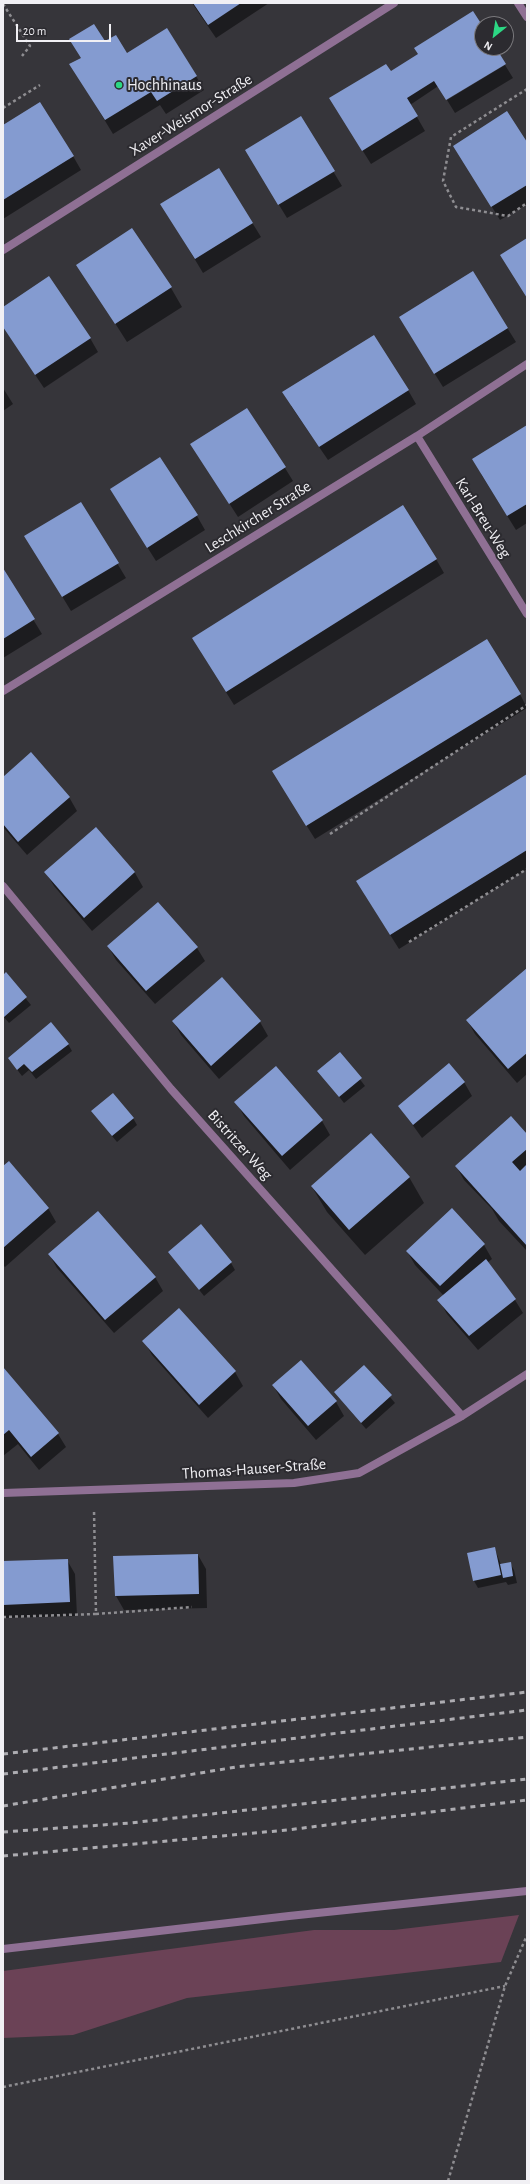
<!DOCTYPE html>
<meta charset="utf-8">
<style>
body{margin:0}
#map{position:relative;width:530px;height:2184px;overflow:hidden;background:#36353a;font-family:"Alegreya Sans",sans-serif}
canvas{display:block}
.frame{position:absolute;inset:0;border:4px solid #f1f0f4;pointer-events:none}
.north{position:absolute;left:474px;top:16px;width:40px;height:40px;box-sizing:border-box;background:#2c2b30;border:1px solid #7b7a7e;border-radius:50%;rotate:210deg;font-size:11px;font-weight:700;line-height:16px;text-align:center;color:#f1f0f4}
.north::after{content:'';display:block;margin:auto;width:14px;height:18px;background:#2cd884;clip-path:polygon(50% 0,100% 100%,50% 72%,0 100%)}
.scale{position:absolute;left:16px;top:24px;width:95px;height:18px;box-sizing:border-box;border:2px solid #f1f0f4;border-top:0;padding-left:5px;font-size:12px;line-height:14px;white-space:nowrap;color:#f1f0f4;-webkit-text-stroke:3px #2c2b30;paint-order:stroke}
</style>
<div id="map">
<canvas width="530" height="2184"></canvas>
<div class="frame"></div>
<div class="north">N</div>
<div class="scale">20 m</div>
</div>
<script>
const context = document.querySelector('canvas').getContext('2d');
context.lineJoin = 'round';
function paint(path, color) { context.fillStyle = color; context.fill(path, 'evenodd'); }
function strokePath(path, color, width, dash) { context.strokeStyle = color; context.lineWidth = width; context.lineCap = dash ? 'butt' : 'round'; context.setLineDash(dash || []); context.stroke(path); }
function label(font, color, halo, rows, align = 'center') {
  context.font = font + ' "Alegreya Sans",sans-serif'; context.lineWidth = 4; context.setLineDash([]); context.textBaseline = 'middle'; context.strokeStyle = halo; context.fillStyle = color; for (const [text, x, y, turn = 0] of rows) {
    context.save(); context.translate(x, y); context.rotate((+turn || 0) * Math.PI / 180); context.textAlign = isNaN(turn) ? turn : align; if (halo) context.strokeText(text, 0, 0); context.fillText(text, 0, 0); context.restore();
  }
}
const green = new Path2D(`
 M519 1915 501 1962 187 1998 73 2035 3 2038V1971L314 1930H394Z`);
const shadow = new Path2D(`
 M192 3H269L216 38Z
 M482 27V48H495L410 105 425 131 371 164 339 113Z
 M105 43 127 55 196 76 204 90 166 114 160 105 113 134 79 78 82 58Z
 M505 65 513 78 455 113 447 100Z
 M301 118 342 186 287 218 254 164Z
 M3 126 73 156 81 170 3 219Z
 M527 144V204L500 220 463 160Z
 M219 169 261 237 203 273 170 218Z
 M78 265 171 288 182 307 127 342Z
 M473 273 516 342 443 387 408 331Z
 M3 308 90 338 98 352 44 388 3 327Z
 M3 388 13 404 3 411Z
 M408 390 416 404 328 460 291 406Z
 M527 426V523L516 530 481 474Z
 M200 458 285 468 293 481 238 517Z
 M111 490 197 516 205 530 156 561Z
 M81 503 126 578 71 611 34 550Z
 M436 559 444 573 234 705 201 652Z
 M3 570 42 634 3 658Z
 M520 694 527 708 315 839 281 785Z
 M527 775V869L399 949 365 895Z
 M3 778 69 797 77 811 27 855 3 827Z
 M96 829 135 873 143 887 92 931 54 886 46 873Z
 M108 946 197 948 205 961 155 1004 116 960Z
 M527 970V1074L517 1083 475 1034 467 1020Z
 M6 974 31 1005 9 1023 3 1016V977Z
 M222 978 260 1022 268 1036 219 1079 181 1035 173 1021Z
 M68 1044 72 1051 36 1079 29 1070 22 1076 9 1059Z
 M340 1053 365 1086 344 1103 319 1071Z
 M276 1067 322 1121 330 1135 290 1170 244 1116 236 1102Z
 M464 1082 472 1096 422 1138 399 1106Z
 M92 1112 133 1118 137 1125 117 1142Z
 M527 1136V1251L499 1221 492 1209 464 1180 456 1166Z
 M3 1167 48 1208 56 1222 5 1267 3 1265Z
 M409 1177 424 1203 365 1255 327 1212 312 1187Z
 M484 1245 492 1259 487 1263 515 1300 523 1313 478 1350 447 1314 439 1300 444 1296 415 1265 407 1251Z
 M169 1252 231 1263 235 1270 204 1296Z
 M49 1254 155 1277 163 1291 114 1333 57 1268Z
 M179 1309 235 1372 243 1386 208 1418 152 1355 144 1341Z
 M364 1366 395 1403 366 1429 335 1393Z
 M3 1369 58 1434 66 1447 39 1470 18 1444 3 1456Z
 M273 1385 336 1402 344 1416 316 1440 281 1399Z
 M495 1549 501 1565 510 1563 514 1570 517 1583 508 1585 506 1582 478 1588 474 1581 468 1554Z
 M198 1555 206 1569 207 1608 124 1610 116 1596Z
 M67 1560 75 1574 77 1616 3 1618V1562Z`);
const building = new Path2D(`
 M193 3H241L208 25Z
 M473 11 482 25V48H496L506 64 446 100 434 81 407 98 418 116 362 151 329 98 386 64 391 71 418 54 414 48Z
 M94 24 105 41 116 35 127 53 167 28 197 76 157 101 151 92 105 120 69 64 81 58 69 39Z
 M40 102 74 156 3 200V125Z
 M507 111 527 142V185L491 207 453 146Z
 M301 116 335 171 278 205 245 150Z
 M219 168 253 223 195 259 160 204Z
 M132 228 172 287 115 324 76 265Z
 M527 238V298L500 255Z
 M473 271 508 328 434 374 399 317Z
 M49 276 91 338 35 375 3 327V307Z
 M374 335 409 390 319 447 282 392Z
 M247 408 286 467 229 504 190 444Z
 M527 425V504L507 516 472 459Z
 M160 457 198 515 147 548 110 489Z
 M81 502 119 563 62 597 24 536Z
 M403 505 437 559 226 692 192 638Z
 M3 568 35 619 3 639Z
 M487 639 521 694 306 826 272 771Z
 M31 752 70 797 18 842 3 824V777Z
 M527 774V850L390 935 356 881Z
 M96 827 135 872 84 918 44 872Z
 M158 902 198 947 146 991 107 946Z
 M527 968V1053L508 1069 466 1020Z
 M6 972 27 997 4 1017 3 975Z
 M222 977 261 1021 211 1066 172 1021Z
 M51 1022 69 1044 32 1072 24 1064 17 1070 8 1058Z
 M340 1052 362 1078 339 1097 317 1071Z
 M449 1063 465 1082 413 1125 398 1106Z
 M276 1066 323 1120 282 1156 234 1102Z
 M113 1093 134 1118 112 1136 91 1111Z
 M511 1116 527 1134V1149L512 1162 520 1171 527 1164V1246L455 1166Z
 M371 1133 410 1177 349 1230 311 1186Z
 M9 1161 49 1208 3 1248V1166Z
 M452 1208 485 1244 440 1286 406 1251Z
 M98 1211 156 1277 105 1320 48 1254Z
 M201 1224 232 1262 199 1290 168 1252Z
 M486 1259 516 1299 469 1336 437 1300Z
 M179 1308 236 1371 199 1405 142 1341Z
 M301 1360 337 1401 308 1426 272 1385Z
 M364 1365 392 1395 361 1423 334 1392Z
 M3 1367 59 1433 31 1457 9 1430 3 1435Z
 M495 1547 501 1575 473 1581 467 1553Z
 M198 1554 199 1594 115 1596 113 1556Z
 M68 1559 70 1602 3 1605V1561Z
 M511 1562 513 1576 503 1578 500 1564Z`);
const path = new Path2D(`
 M3 4 30 46 22 56
 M527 89 451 137 443 181 456 207 508 216 527 203
 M3 108 40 85
 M330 834 527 705
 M409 942 527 869
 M96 1614 192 1607
 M3 1617 96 1614 94 1510
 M3 2087 505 1986
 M448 2181 505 1986 527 1935`);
const lane = new Path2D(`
 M3 1949 289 1916 527 1891`);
const street = new Path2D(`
 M518 3 527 17
 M3 250 394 3
 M417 436 527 614
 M3 691 417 436 527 364
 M3 886 171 1089 462 1416
 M3 1493 294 1483 359 1473 462 1416 527 1374`);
const rail = new Path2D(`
 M3 1754 527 1692
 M3 1774 527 1710
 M3 1806 236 1767 527 1737
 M3 1832 130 1823 527 1779
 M3 1856 287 1830 527 1800`);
const markers = [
 [119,85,4,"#2cd884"]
];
const poiNames = [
 ["Hochhinaus",127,85]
];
const streetNames = [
 ["Xaver-Weismor-Straße",191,115,-32],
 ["Leschkircher Straße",258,517,-32],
 ["Karl-Breu-Weg",483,518,58],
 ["Bistritzer Weg",240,1145,48],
 ["Thomas-Hauser-Straße",254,1469,-4]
];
paint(green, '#6b4256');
paint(shadow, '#0007');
paint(building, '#849bd0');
strokePath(path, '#8e8d91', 2.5, [3, 3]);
strokePath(lane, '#8f7094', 8);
strokePath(street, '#8f7094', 8);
strokePath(rail, '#adacb1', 3, [5, 5]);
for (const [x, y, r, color] of markers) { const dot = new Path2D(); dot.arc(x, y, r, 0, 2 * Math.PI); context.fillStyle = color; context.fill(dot); strokePath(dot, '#2c2b30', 1.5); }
label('16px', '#f1f0f4', '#2c2b30', poiNames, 'left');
label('16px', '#f1f0f4', '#2c2b30', streetNames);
</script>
